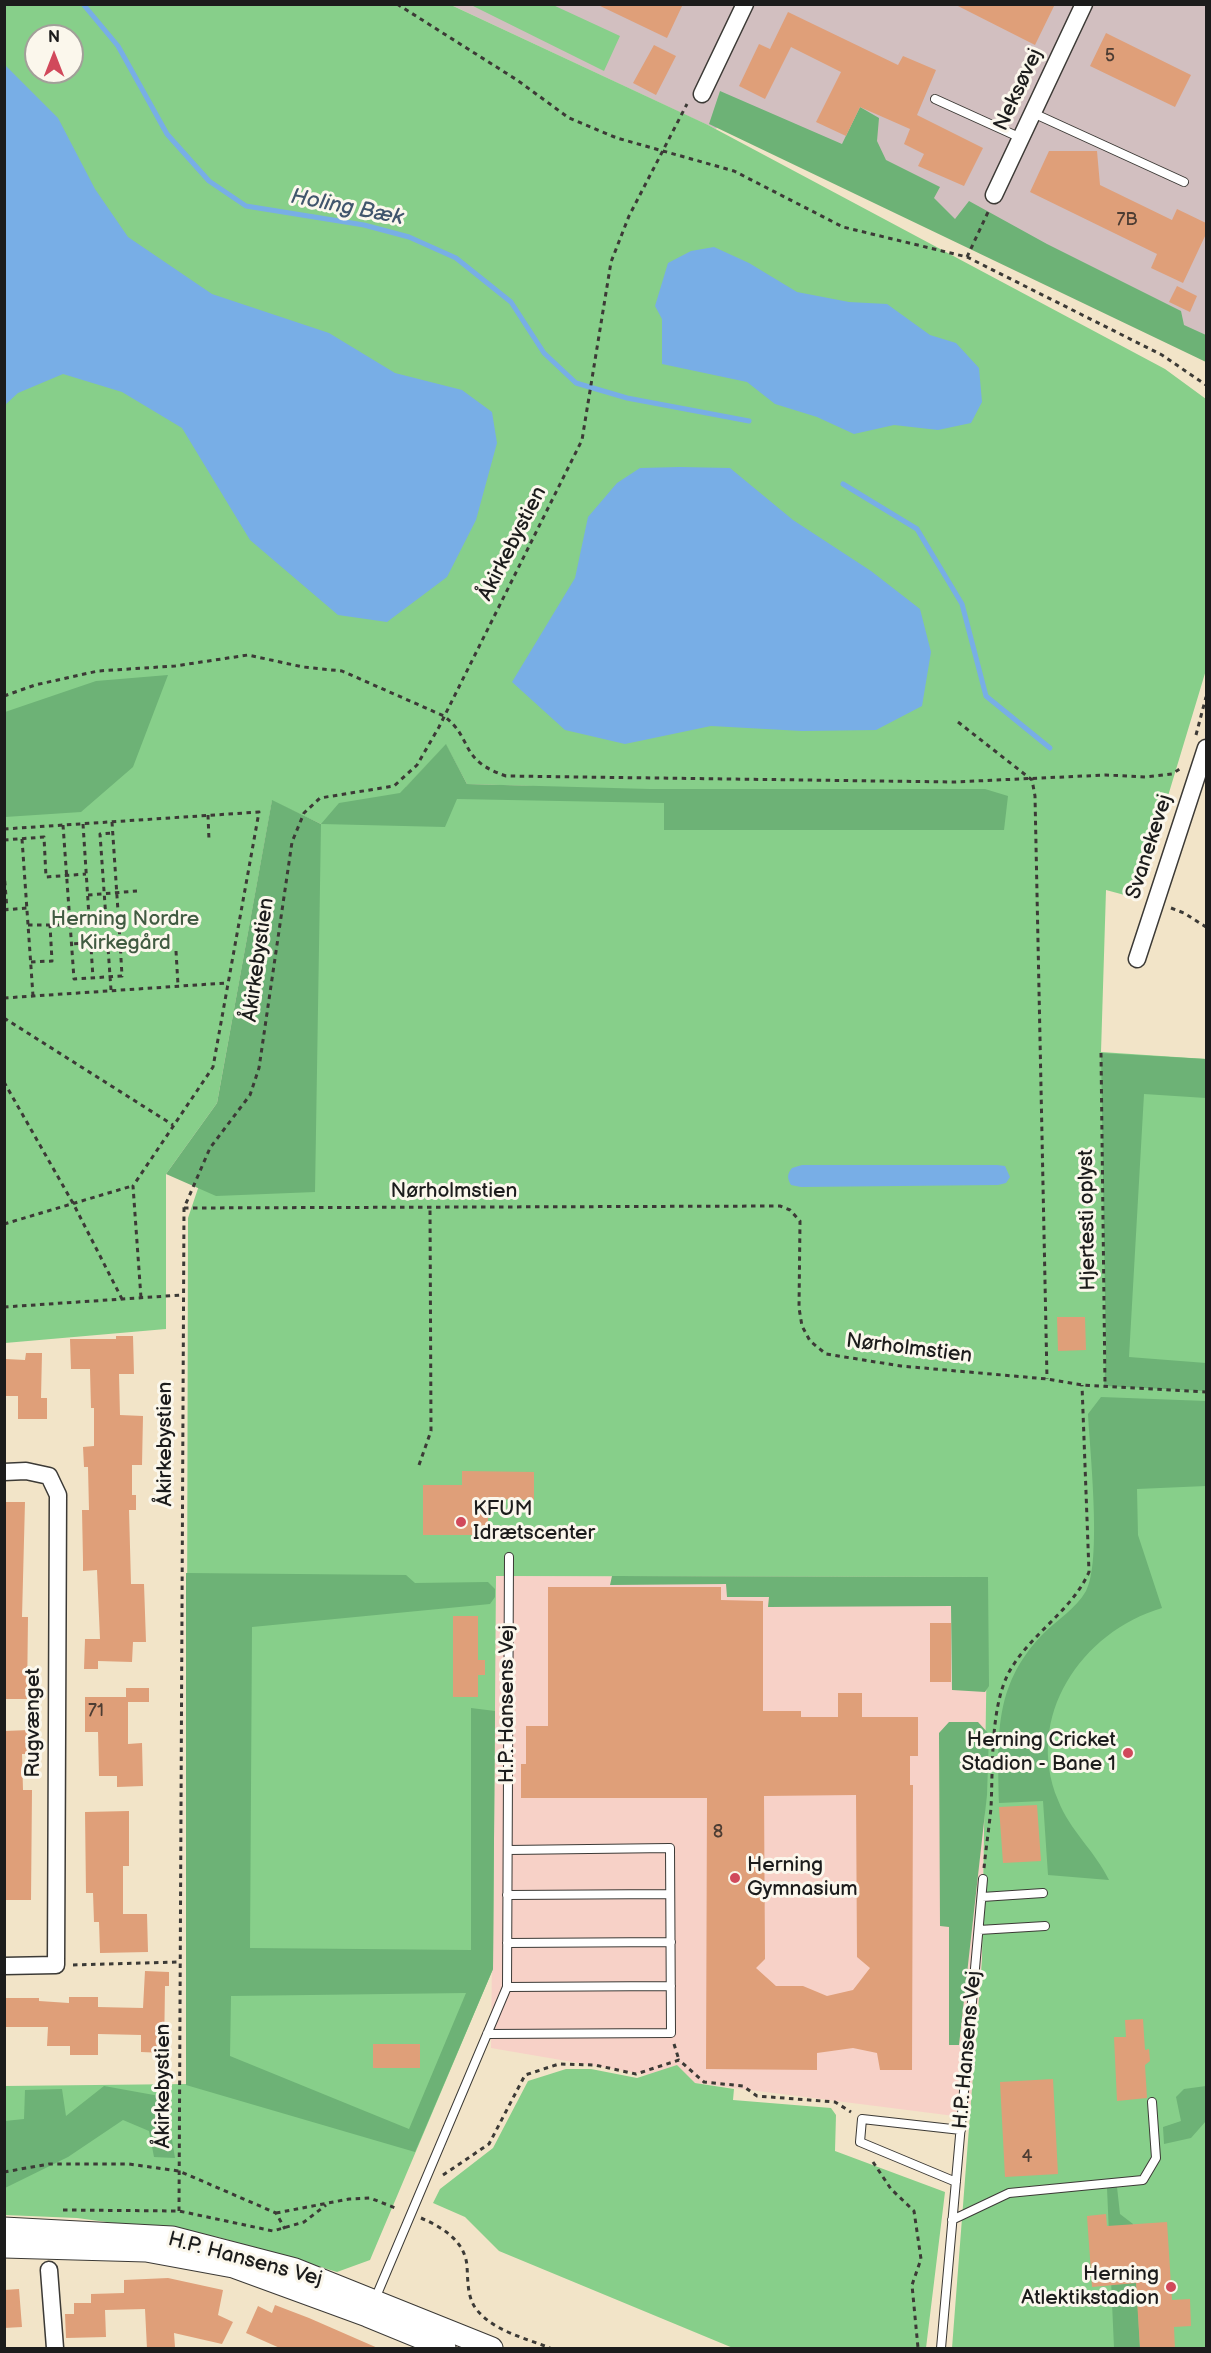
<!DOCTYPE html>
<meta charset="utf-8">
<style>
body{margin:0}
#map{position:relative;width:1211px;height:2353px;overflow:hidden;background:#f2e4c8;font-family:"Balsamiq Sans",sans-serif}
canvas{display:block}
.frame{position:absolute;inset:0;border:6px solid #1c1c1c;pointer-events:none}
.north{position:absolute;left:24px;top:24px;width:60px;height:60px;box-sizing:border-box;background:#fbf7ec;border:2px solid #a29f99;border-radius:50%;rotate:0deg;font-size:16px;font-weight:700;line-height:24px;text-align:center;color:#1c1c1c}
.north::after{content:'';display:block;margin:auto;width:21px;height:27px;background:#d1495b;clip-path:polygon(50% 0,100% 100%,50% 72%,0 100%)}
</style>
<div id="map">
<canvas width="1211" height="2353"></canvas>
<div class="frame"></div>
<div class="north">N</div>
</div>
<script>
const context = document.querySelector('canvas').getContext('2d');
context.lineJoin = 'round';
function paint(path, color) { context.fillStyle = color; context.fill(path, 'evenodd'); }
function strokePath(path, color, width, dash) { context.strokeStyle = color; context.lineWidth = width; context.lineCap = dash ? 'butt' : 'round'; context.setLineDash(dash || []); context.stroke(path); }
function label(font, color, halo, rows, align = 'center') {
  context.font = font + ' "Balsamiq Sans",sans-serif'; context.lineWidth = 6; context.setLineDash([]); context.textBaseline = 'middle'; context.strokeStyle = halo; context.fillStyle = color; for (const [text, x, y, turn = 0] of rows) {
    context.save(); context.translate(x, y); context.rotate((+turn || 0) * Math.PI / 180); context.textAlign = isNaN(turn) ? turn : align; if (halo) context.strokeText(text, 0, 0); context.fillText(text, 0, 0); context.restore();
  }
}
const built = new Path2D(`
 M496 1576 988 1577 982 1959 970 2118 695 2083 491 2048Z`);
const industrial = new Path2D(`
 M451 5H1206V359L724 115 716 129Z`);
const green = new Path2D(`
 M5 5H451L708 125 1165 369 1206 399V670L1168 796 1132 897 1106 890 1101 1052 1206 1059V2348H952L982 1959 988 1577 496 1576 493 1969 370 2260 337 2272 218 2237 77 2218 5 2215V2086L186 2084 188 1218 321 824 272 801 217 1103 166 1174V1329L5 1343ZM36 36H72V72H36ZM446 745 467 784 533 786 406 787Z
 M471 5H553L620 36 604 71Z
 M677 2065 695 2083 734 2089 733 2100 831 2108 836 2115 835 2151 945 2192 926 2348H733L499 2251 465 2217 433 2203 440 2189 493 2148 528 2081 566 2069H591L637 2078Z`);
const forest = new Path2D(`
 M720 91 842 144 860 107 879 118 877 141 886 160 940 187 934 198 955 219 969 201 1047 244 1181 311 1184 325 1206 335V362L709 124Z
 M168 675 133 767 81 812 5 817V712L96 681Z
 M446 744 467 784 650 789H985L1008 796 1004 830H664V803L457 799 445 827 321 824 315 1192 216 1196 166 1174 217 1103 272 800 321 824 339 803 400 793Z
 M1101 1053 1206 1059V1098L1144 1094 1129 1357 1206 1363V1391L1104 1386 1106 1357Z
 M1101 1397 1206 1401V1486L1137 1489 1138 1535 1162 1608C1081 1632 1024 1717 1058 1800 1070 1831 1095 1851 1109 1880L1048 1875 1043 1801 999 1803C998 1738 993 1687 1041 1636 1055 1621 1076 1609 1086 1591 1102 1562 1090 1452 1088 1414Z
 M186 1573 406 1575 415 1583 488 1582 495 1589V1597L490 1604 252 1627 250 1948 471 1950V1708L495 1711 493 1969 415 2152 186 2085ZM466 1993 409 2129 230 2056 231 1996Z
 M612 1576 988 1577 989 1686 985 1692 952 1690 951 1606 768 1607 769 1597H727L726 1584 610 1585Z
 M949 1722H978L989 1734 987 1795 959 2045H949V1927L940 1926 939 1733Z
 M104 2086 165 2097 175 2158 154 2157 149 2131 123 2120 68 2157 5 2188V2121L24 2119 25 2090 62 2089 66 2116Z
 M1206 2086V2121L1191 2138 1164 2144 1163 2127 1181 2121 1176 2097 1184 2089Z
 M1117 2187 1120 2214 1133 2224 1140 2348H1114L1107 2188Z`);
const water = new Path2D(`
 M4 64 58 118 95 189 128 237 212 294 329 333 395 373 462 390 492 412 497 443 476 520 447 577 387 622 338 615 250 540 182 428 122 392 63 374 18 393 5 405Z
 M714 247 749 263 797 292 849 302 887 304 930 335 956 343 979 368 982 402 971 423 938 430 894 425 854 434 817 417 775 404 747 382 662 364V319L655 306 668 263 691 251Z
 M680 467 730 468 793 520 871 571 920 609 931 652 922 706 876 730 802 731 711 726 625 744 565 730 512 682 575 578 588 517 617 483 640 468Z
 M802 1165H997L1005 1166 1010 1177 1006 1183 998 1185 801 1187 791 1185C787 1178 787 1174 792 1168Z`);
const stream = new Path2D(`
 M83 4 118 46 167 134 209 181 246 206 364 225 409 237 456 258 511 302 544 353 576 383 627 398 749 421
 M843 484 917 529 962 604 986 696 1050 748`);
const building = new Path2D(`
 M596 4H683L667 38Z
 M954 4H1055L1035 45Z
 M788 12 898 65 903 56 936 70 917 115 983 148 964 186 918 166 924 154 904 144 910 129 860 107 846 136 816 122 841 72 791 47 765 99 739 86 759 44 770 49Z
 M1106 33 1191 75 1175 107 1090 66Z
 M654 45 676 56 656 95 633 83Z
 M1049 151H1097L1100 185 1172 220 1177 209 1206 223V234L1183 283 1151 268 1157 254 1030 192Z
 M1177 286 1197 296 1190 312 1169 302Z
 M1057 1317H1085L1086 1350 1058 1351Z
 M116 1336H133L134 1374H119L120 1415 143 1416 142 1465H132V1495H136V1510H129L131 1584H144L146 1642H133L132 1662 98 1661V1669H84L85 1639H100L97 1570 83 1571V1561L82 1510H89L88 1467H84L83 1447 94 1446V1408H91L90 1369H71L70 1339H116Z
 M26 1353H42L41 1398H47V1419H18V1396H6V1359L25 1360Z
 M462 1471 534 1472V1500L488 1499V1535H423V1485H462Z
 M4 1502H25L22 1617H28L27 1699H4Z
 M548 1587H721V1600L763 1601V1711H801V1717H838V1693H862V1717H918V1756H910V1785H913L912 2070H880L877 2053 853 2048 817 2053V2070L706 2069 707 1798H521V1764H526V1726H548ZM856 1795 857 1957 870 1968 853 1990 827 1996 803 1986H776L756 1968 765 1959 764 1796Z
 M453 1616H478V1660H485V1675H478V1697H453Z
 M930 1623H951V1682H930Z
 M126 1688H149V1702H128V1744L142 1743 143 1786 117 1787V1776H99L98 1732H85V1697H126Z
 M30 1730V1754H22L23 1790H32L31 1900H4V1731Z
 M1037 1805 1041 1861 1003 1863 999 1807Z
 M129 1811V1866H123V1914H147L148 1952 100 1953 99 1922H94L93 1893H86L85 1812Z
 M145 1971 169 1972V1986H165L164 2053 141 2052V2035L98 2034V2055H70V2046H47L48 2027H4V1998H39V2001L69 2003V1997H98V2007L143 2008Z
 M1143 2019 1145 2050 1149 2049 1150 2061 1145 2065 1147 2098 1117 2101 1114 2037H1126L1125 2020Z
 M373 2044H420V2068H373Z
 M1053 2079 1058 2174 1005 2177 1000 2082Z
 M1106 2214 1107 2226 1167 2222 1172 2300 1190 2299 1191 2326 1174 2327 1175 2349H1140L1136 2283 1092 2287 1087 2216Z
 M168 2278 223 2290 218 2315 233 2322 222 2344 174 2333 175 2347 147 2349 145 2309 105 2310 106 2337 66 2338 65 2314H74V2303H91V2294L124 2293V2280Z
 M19 2289 22 2327 4 2328V2290Z
 M275 2305 309 2318 380 2349H282L246 2333 258 2306 272 2313Z`);
const path = new Path2D(`
 M397 4 517 80 569 118 617 138 734 171 843 227 967 257 1162 355 1206 385
 M967 257 989 210
 M4 696 35 685 98 671 175 666 248 655 303 667 342 671 444 716C474 739 458 760 506 776L954 782 1106 775 1146 777 1172 774 1181 768
 M958 722 1032 780 1035 796 1047 1379
 M1196 735 1206 697
 M208 815 209 840
 M112 822 120 941
 M83 824 93 978
 M63 825 74 979 122 976 120 941 71 944
 M4 829 259 812 213 1067 133 1186 141 1298
 M22 839 33 996
 M4 840 44 837 46 877 86 874
 M4 872 7 909
 M88 895 137 891
 M1171 908 1184 913 1206 927
 M4 910 27 908
 M28 925H70
 M176 951 178 985
 M31 962 52 961 50 925
 M111 990 100 834 113 833
 M4 998 226 983
 M4 1018 173 1125
 M1101 1053 1105 1386
 M4 1082 74 1205 122 1299
 M184 1208 780 1206 790 1210 800 1221 799 1308 802 1326 810 1341 826 1354 901 1366 1047 1379 1082 1385 1206 1392
 M4 1224 132 1186
 M4 1307 182 1295
 M419 1465 431 1431 430 1207
 M984 1868C986 1848 989 1828 991 1808 993 1768 990 1708 1009 1672 1031 1633 1071 1612 1089 1572L1082 1385
 M73 1965 179 1962
 M674 2044 679 2060
 M873 2162 891 2189 914 2211 921 2259 912 2285 918 2348
 M4 2172 49 2164H129L179 2171 276 2213 285 2229
 M443 2175 489 2144 525 2075 559 2064 595 2065 636 2074 679 2060 704 2082 743 2086 757 2096 835 2102 851 2112
 M63 2210 179 2211 273 2231 304 2222 326 2205
 M179 2211 184 1208 210 1148 250 1095 259 1068 292 842 304 813 320 798 394 786 417 765 439 727 582 440 611 262 629 216 687 104
 M276 2213 349 2199 370 2198 398 2209
 M421 2218C442 2227 465 2241 467 2266 468 2281 467 2298 477 2310 494 2331 525 2338 550 2348`);
const service = new Path2D(`
 M935 99 1021 138
 M1033 113 1184 182
 M507 1895 670 1894
 M982 1897 1043 1893
 M979 1930 1045 1926
 M507 1943 671 1942
 M507 1987 671 1986
 M487 2034 671 2033 670 1848 508 1850
 M956 2182 860 2142 862 2119 961 2130
 M952 2220 1009 2193 1143 2180 1156 2158 1152 2102
 M375 2299 507 1987 509 1557
 M941 2348 983 1879`);
const minor = new Path2D(`
 M702 94 745 4
 M994 195 1084 4
 M1137 959 1206 748
 M4 1472 26 1471 49 1476 58 1495 56 1965 4 1966
 M49 2270 55 2348`);
const tertiary = new Path2D(`
 M4 2228 172 2237 295 2269 492 2348
 M4 2247 146 2251 233 2267 367 2316 445 2348`);
const markers = [
 [461,1522,6,"#d1495b"],
 [1128,1753,6,"#d1495b"],
 [735,1878,6,"#d1495b"],
 [1171,2287,6,"#d1495b"]
];
const numberNames = [
 ["5",1110,56],
 ["7B",1127,220],
 ["71",96,1711],
 ["8",718,1832],
 ["4",1027,2157]
];
const streetNames = [
 ["Neksøvej",1019,90,-65],
 ["Åkirkebystien",513,544,-63],
 ["Svanekevej",1150,847,-72],
 ["Åkirkebystien",259,960,-82],
 ["Nørholmstien",454,1192],
 ["Hjertesti oplyst",1088,1220,-91],
 ["Nørholmstien",909,1349,7],
 ["Åkirkebystien",166,1444,-90],
 ["H.P. Hansens Vej",508,1704,-90],
 ["Rugvænget",34,1723,-90],
 ["H.P. Hansens Vej",968,2050,-85],
 ["Åkirkebystien",164,2086,-90],
 ["H.P. Hansens Vej",245,2260,15]
];
const parkNames = [
 ["Herning Nordre",125,920],
 ["Kirkegård",125,944]
];
const poiNames = [
 ["KFUM",473,1510],
 ["Idrætscenter",473,1534],
 ["Herning Cricket",1116,1741,"right"],
 ["Stadion - Bane 1",1116,1765,"right"],
 ["Herning",747,1866],
 ["Gymnasium",747,1890],
 ["Herning",1159,2275,"right"],
 ["Atlektikstadion",1159,2299,"right"]
];
const waterNames = [
 ["Holing Bæk",347,208,11]
];
paint(built, '#f7d1c7');
paint(industrial, '#d2bfc0');
paint(green, '#87cf8a');
paint(forest, '#6db276');
paint(water, '#78aee6');
strokePath(stream, '#78aee6', 5);
paint(building, '#df9f79');
strokePath(service, '#3c3a36', 10);
strokePath(minor, '#3c3a36', 19);
strokePath(tertiary, '#3c3a36', 23);
strokePath(path, '#3c3a36', 3, [4.5, 4.5]);
strokePath(service, '#fff', 8);
strokePath(minor, '#fff', 16);
strokePath(tertiary, '#fff', 21);
for (const [x, y, r, color] of markers) { const dot = new Path2D(); dot.arc(x, y, r, 0, 2 * Math.PI); context.fillStyle = color; context.fill(dot); strokePath(dot, '#fbf7ec', 2); }
label('18px', '#4d3d33', null, numberNames);
label('21px', '#1c1c1c', '#fbf7ec', streetNames);
label('21px', '#415b42', '#fbf7ec', parkNames);
label('21px', '#1c1c1c', '#fbf7ec', poiNames, 'left');
label('italic 22px', '#41566d', '#fbf7ec', waterNames);
</script>
